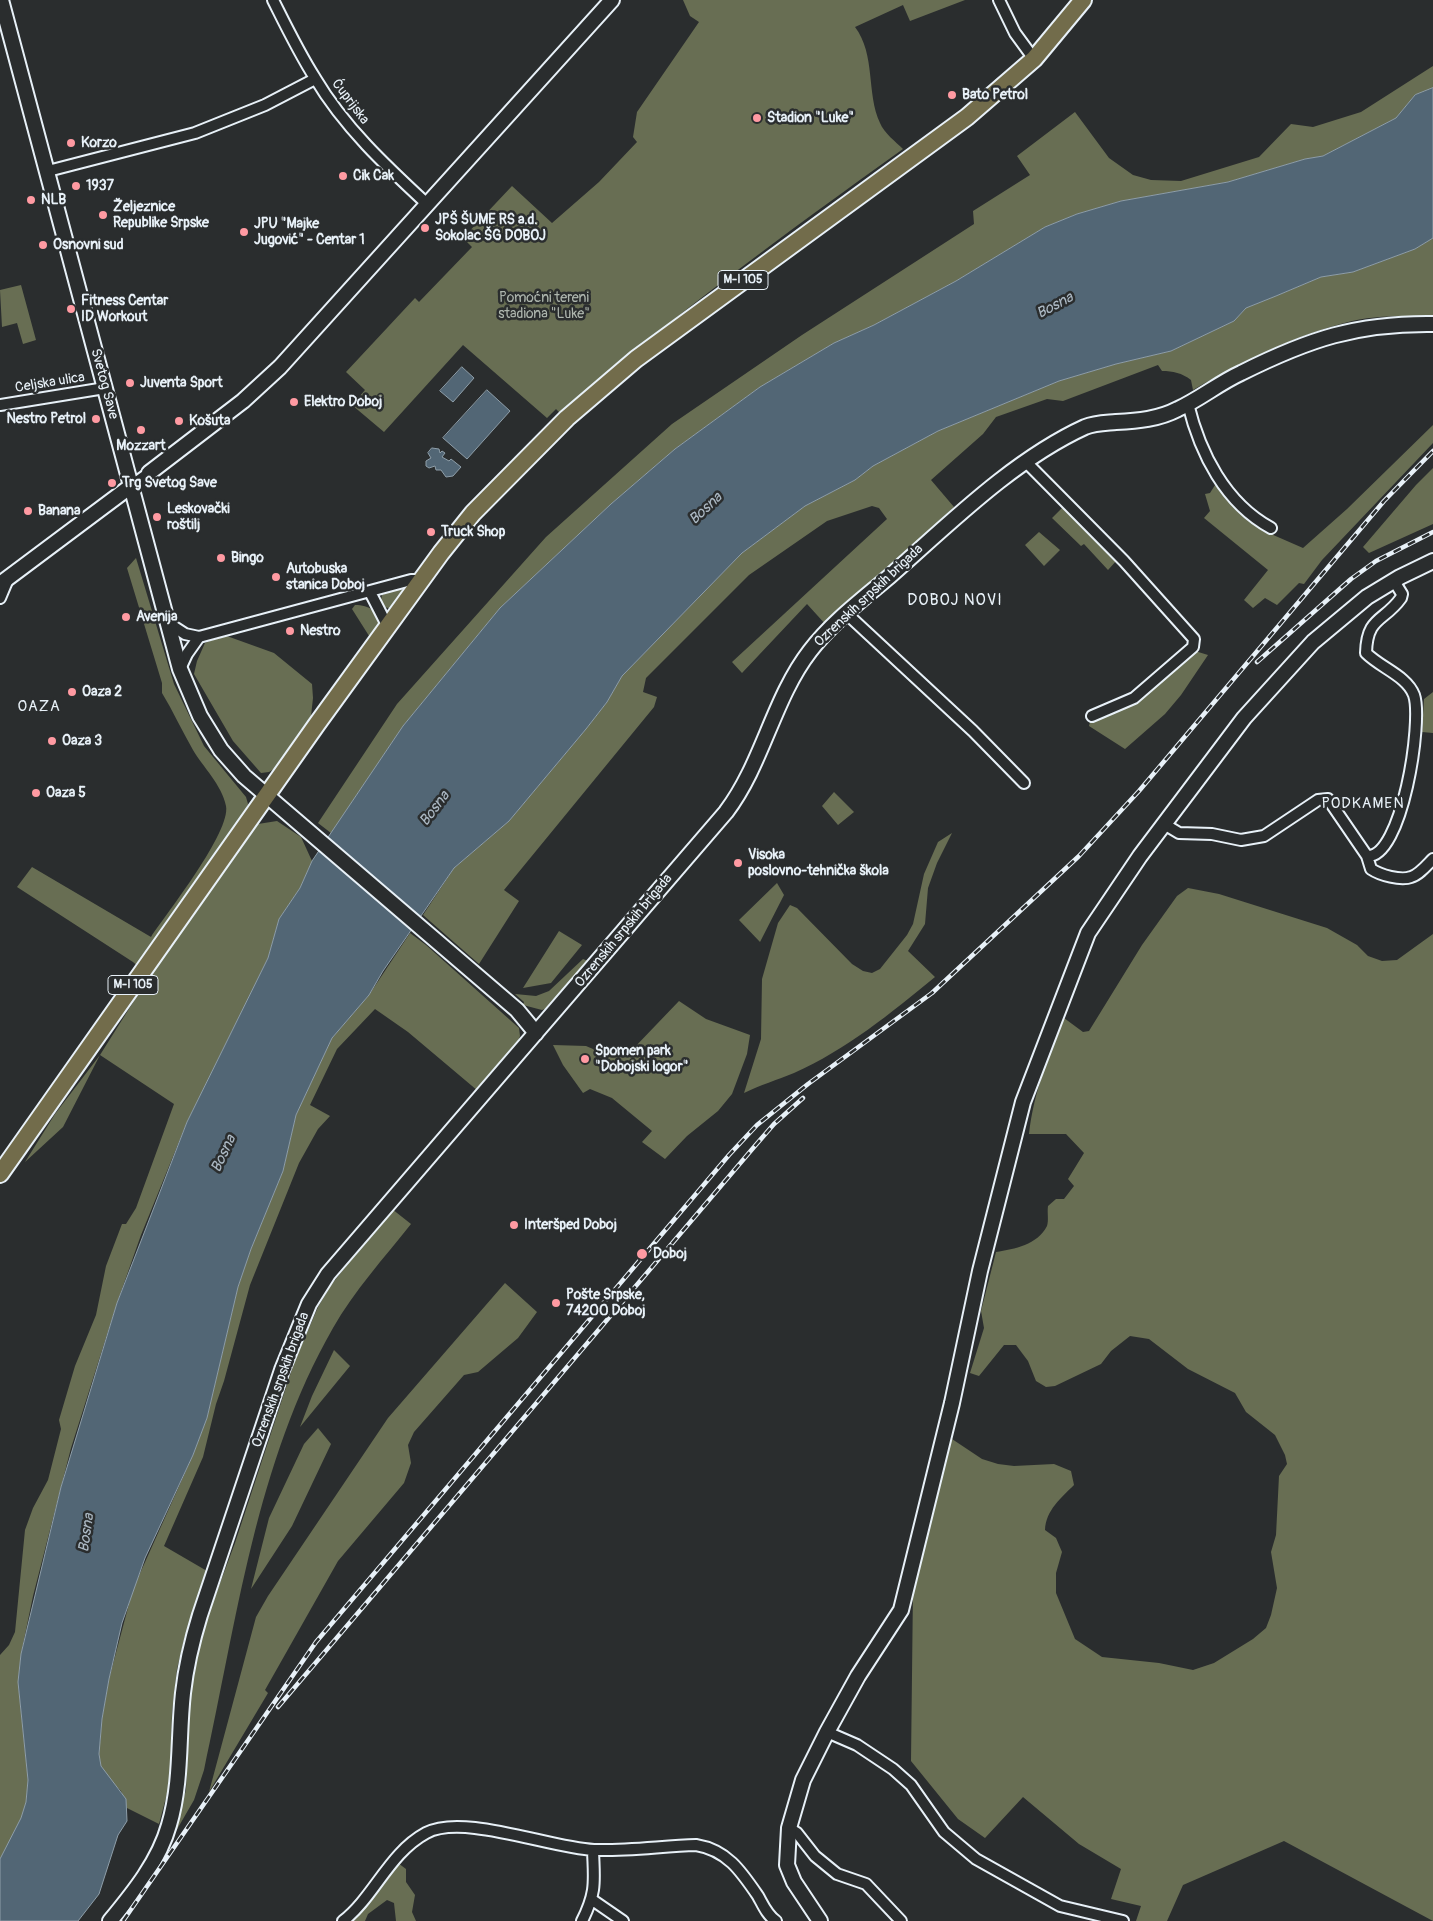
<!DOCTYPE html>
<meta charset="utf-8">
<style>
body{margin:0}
canvas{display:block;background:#2a2d2e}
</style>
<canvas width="1433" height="1921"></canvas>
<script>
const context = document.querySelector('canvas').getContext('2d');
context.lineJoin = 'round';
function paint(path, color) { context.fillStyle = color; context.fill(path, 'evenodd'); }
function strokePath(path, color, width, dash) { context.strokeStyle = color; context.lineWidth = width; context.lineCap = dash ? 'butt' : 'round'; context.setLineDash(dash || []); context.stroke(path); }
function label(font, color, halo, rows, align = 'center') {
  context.font = font + ' Pangolin,sans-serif'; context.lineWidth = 5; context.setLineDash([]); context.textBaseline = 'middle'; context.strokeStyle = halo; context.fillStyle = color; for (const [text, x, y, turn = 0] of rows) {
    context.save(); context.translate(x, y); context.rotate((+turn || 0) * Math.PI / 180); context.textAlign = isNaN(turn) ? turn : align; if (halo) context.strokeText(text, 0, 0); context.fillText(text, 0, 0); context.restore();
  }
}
const green = new Path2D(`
 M683 0H965L910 21 903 5 855 27C876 55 866 93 880 123 884 133 896 142 903 149 786 233 669 318 561 414L556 409 547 418 463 345 384 432 352 405 365 390 346 372 415 298 419 302 472 247 463 238 512 186 552 223 599 182 637 142 633 137 637 112 699 22 690 16Z
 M1433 66V88L1415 95 1396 118 1323 156 1305 159 1228 182 1121 201 1077 214 1045 227 956 281 874 325 834 343 760 387 675 449 611 504 500 608 403 726 331 833 318 823 397 704 546 537 672 424 802 335 974 224 973 211 1030 175 1017 156 1075 112 1109 158 1133 175 1151 180 1181 181 1259 157 1291 124 1313 127 1361 112Z
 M1433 238V316C1407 316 1378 315 1352 321 1296 335 1243 361 1193 390L1191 380C1182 373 1173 371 1162 371L1158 365 1063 401 1047 399 996 417 983 434 931 480 954 507 827 626 807 604 742 673 732 662 887 519 879 508 872 506 827 521 749 575 646 678 643 692 657 697 654 707 504 890 519 901 479 964 423 915 454 868 509 821 586 729 607 702 622 676 742 553 805 506 855 480 873 466 938 431 1059 381 1116 364 1171 351 1234 321 1246 308 1276 296 1321 277 1353 272 1415 249Z
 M21 285 36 340 23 344 17 323 2 327 0 290Z
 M1433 425V443L1322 560 1304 584 1299 583 1277 605 1265 598 1253 608 1244 600 1268 570 1204 518 1210 511 1205 494 1210 493 1217 482 1252 520 1271 534 1303 548 1347 509Z
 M1433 468V524L1369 553 1363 547 1416 485Z
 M1065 505 1117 560 1108 570 1084 544 1081 546 1052 518Z
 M1039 532 1060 550 1044 566 1025 545Z
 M136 558 174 684 204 746 246 797 248 804 246 813 141 969 133 962 17 887 32 867 151 937C167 913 231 832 226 806 222 785 203 767 193 750 182 731 173 711 162 693V683L127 568Z
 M401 588 403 592 392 609 384 607 381 600 382 595Z
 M355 605C369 605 380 611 378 627L371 639 352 609Z
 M224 635 274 653 312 684 313 698 310 725 276 768 269 772 261 773 233 741 194 674 197 661 205 643Z
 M1195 651 1208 655 1181 695 1165 714 1125 749 1089 726 1090 722 1134 705Z
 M1433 692V733L1422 732 1424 699Z
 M834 792 854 812 838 825 822 806Z
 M277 821 301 837 312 861 300 888 279 919 268 958 187 1122 141 1235 117 1303 71 1448 33 1596 21 1654 18 1682 28 1780 26 1802 21 1819 0 1859V1655L9 1645 15 1632 25 1530 33 1508 48 1480 61 1429 59 1420 75 1366 96 1315 106 1266 122 1224H126L136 1208 174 1104 100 1055 63 1127 25 1162 55 1114 100 1055 149 977 258 824Z
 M952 833 937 863 928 888 925 924 908 951 935 977C891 1013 846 1050 794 1073 777 1080 760 1085 744 1093L761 1039 762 979 778 923 790 905 797 908 852 964 863 971 872 973 880 969 907 935 913 924 924 874 938 842Z
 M777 883 784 895 760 942 739 920Z
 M1188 888 1219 894 1327 928 1357 945 1368 956 1382 961 1397 960 1433 934V1921L1284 1841 1183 1885 1167 1921H1136L1141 1906 1111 1899 1121 1869 1079 1844 1023 1797 985 1838 958 1819 911 1761 913 1589 943 1459 952 1439 982 1459 998 1464 1014 1466 1054 1464 1071 1471 1074 1485C1061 1498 1046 1510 1045 1530L1056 1538 1062 1552 1056 1573V1593L1075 1639 1102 1657 1159 1663 1193 1670 1214 1663 1253 1639 1266 1628 1271 1615 1277 1588 1271 1552 1276 1535 1279 1476 1287 1464 1285 1455 1275 1435 1246 1412 1235 1393 1188 1369 1149 1339 1130 1336 1111 1351 1101 1364 1055 1386 1046 1387 1036 1381 1028 1361 1016 1345H1004L979 1376 970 1373 984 1328 981 1311 996 1252C1015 1249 1037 1245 1047 1226 1049 1220 1047 1213 1048 1206L1056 1199H1064L1074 1186 1068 1179 1084 1153 1066 1134H1029C1034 1091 1048 1058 1064 1018L1083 1032 1089 1031 1142 945 1177 896Z
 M559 931 582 945 551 983 523 988Z
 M410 933 426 945 519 1028 520 1036 517 1044 478 1091 408 1032 375 1009 337 1049 310 1105 330 1116 318 1129 299 1163 250 1285 224 1381 216 1404 203 1457 164 1546 207 1571 185 1636 177 1669 172 1712 170 1782 159 1824 127 1808 121 1791 110 1780 101 1766 99 1754 102 1719 109 1679 133 1589 193 1455 207 1418 238 1287 251 1249 283 1171 296 1115 332 1038 369 995Z
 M583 959 588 961 587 964 550 1007 542 1010 523 1005 524 1002 515 994 536 996 549 991Z
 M679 1001 706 1019 750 1035 747 1054 732 1094 718 1111 687 1136 665 1159 642 1142 652 1131 612 1098 590 1089 583 1093 563 1065 553 1045 586 1046 607 1055 633 1049Z
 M392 1209 411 1224C384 1258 354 1291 333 1328 256 1462 237 1621 204 1770L194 1800 172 1838 186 1790 191 1673 200 1637 235 1543 294 1363 318 1307 331 1285Z
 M505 1283 537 1312 518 1338 478 1372 464 1375 414 1432 408 1445 411 1463 404 1483 338 1561 265 1690 268 1693 209 1792 256 1617 268 1596 388 1418Z
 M334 1350 350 1366 300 1427 312 1396Z
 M318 1428 331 1444 292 1526 251 1589 269 1518 304 1444Z
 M390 1857 406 1869V1882L415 1895 412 1912 416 1921H396L394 1903 387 1900 368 1914 365 1921H338Z`);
const water = new Path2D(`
 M1433 88V238L1415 249 1353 272 1321 277 1276 296 1246 308 1234 321 1171 351 1116 364 1059 381 938 431 873 466 855 480 805 506 742 553 622 676 607 702 586 729 509 821 454 868 383 971 369 995 332 1038 296 1115 283 1171 251 1249 238 1287 207 1418 193 1455 145 1558 122 1623 109 1679 102 1719 99 1754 101 1766 126 1799 127 1821 118 1835 99 1894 78 1921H0V1859L21 1818 26 1802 28 1780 18 1682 21 1654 61 1487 117 1303 187 1122 268 958 279 919 300 888 312 861 403 726 500 608 611 504 675 449 760 387 834 343 874 325 956 281 1045 227 1077 214 1121 201 1228 182 1305 159 1323 156 1396 118 1415 95Z
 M462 367 474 378 453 402 440 391Z
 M487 390 510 411 467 459 443 438Z
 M432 448 439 449 440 453 442 451 445 453 442 457 449 461 451 459 461 467 453 476 446 477 441 470H436L435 466 429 468 426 466V461L431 458 428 453Z`);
const street = new Path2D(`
 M273 0C286 26 299 53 315 78 344 127 386 166 427 204
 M999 0 1015 33 1034 59
 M48 171 195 133 265 105 315 79
 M1188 404C1200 453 1225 503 1271 528
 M0 405 105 388
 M1026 462 1124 561 1194 639 1193 647 1134 698 1092 716
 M131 486 149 473
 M370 592 388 627
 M0 598 8 579
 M847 614 973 731 1024 783
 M168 623 185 634 199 637 411 580H422
 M180 669 187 654 199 637
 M1164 824 1179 833 1212 834 1241 840 1264 836 1318 800 1328 799 1367 856C1402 859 1423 721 1414 695 1407 676 1381 668 1366 653 1367 616 1384 622 1401 598L1402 594 1394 581
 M1367 856 1371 869C1380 875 1401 881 1411 877 1419 875 1427 865 1433 859
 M827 1732 857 1745 893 1769 911 1785 944 1832 976 1859 1060 1906 1123 1921
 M789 1828 797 1833 815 1856 837 1874 866 1884 901 1921
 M591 1899 623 1921
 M343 1921C374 1897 389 1853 426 1833 463 1813 550 1848 594 1850 628 1851 663 1846 696 1845 727 1850 741 1871 758 1896 763 1905 767 1915 776 1921
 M582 1921C597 1891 594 1881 593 1850`);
const secondary = new Path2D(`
 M1 0 180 669 200 716 221 750 244 776 517 1010 536 1033
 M149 473 243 401 280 367 612 0
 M0 584 131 486
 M110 1921C134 1892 159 1861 169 1825 182 1782 178 1737 183 1693 186 1666 192 1641 200 1615L282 1370 309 1304 328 1274 726 812C763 763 773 699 810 651 832 622 863 599 890 576 949 524 1013 460 1085 427 1095 423 1106 423 1116 422 1138 421 1159 419 1178 409 1200 399 1219 383 1241 373 1309 339 1357 323 1433 324
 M820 1921 794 1882 787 1865 789 1828 803 1780 827 1732 858 1676 901 1610 952 1403 980 1271 1023 1102 1088 933 1140 856 1244 718 1313 642 1367 597 1400 577 1433 561`);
const primary = new Path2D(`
 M0 1174 317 724 441 553 473 513 567 418 636 359 967 117 1034 59 1083 0`);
const rail = new Path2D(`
 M1257 662 1351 579 1376 561 1433 532
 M278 1707 754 1147 774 1124 803 1098
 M123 1921 316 1642 729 1155 757 1125 808 1084 932 993 1079 856 1139 791 1384 501 1433 451`);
const markers = [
 [952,95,5,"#ff9aa2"],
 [757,118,5,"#ff9aa2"],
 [71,143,5,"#ff9aa2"],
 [343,176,5,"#ff9aa2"],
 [76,186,5,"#ff9aa2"],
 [31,200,5,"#ff9aa2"],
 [103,215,5,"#ff9aa2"],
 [425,228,5,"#ff9aa2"],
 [244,232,5,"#ff9aa2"],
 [43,245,5,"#ff9aa2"],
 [71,309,5,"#ff9aa2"],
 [130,383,5,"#ff9aa2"],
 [294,402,5,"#ff9aa2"],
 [96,419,5,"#ff9aa2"],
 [179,421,5,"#ff9aa2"],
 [141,430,5,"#ff9aa2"],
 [112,483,5,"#ff9aa2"],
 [28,511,5,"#ff9aa2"],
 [157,517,5,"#ff9aa2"],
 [431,532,5,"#ff9aa2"],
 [221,558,5,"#ff9aa2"],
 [276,577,5,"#ff9aa2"],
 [126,617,5,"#ff9aa2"],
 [290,631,5,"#ff9aa2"],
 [72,692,5,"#ff9aa2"],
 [52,741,5,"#ff9aa2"],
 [36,793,5,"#ff9aa2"],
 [738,863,5,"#ff9aa2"],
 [585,1059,5,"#ff9aa2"],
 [514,1225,5,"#ff9aa2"],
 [642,1254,6,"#ff9aa2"],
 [556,1303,5,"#ff9aa2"]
];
const shields = [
 [743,280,50],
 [133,985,50]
];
const shieldNames = [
 ["M-I 105",743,280],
 ["M-I 105",133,985]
];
const poiNames = [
 ["Bato Petrol",962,95],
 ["Stadion \"Luke\"",767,118],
 ["Korzo",81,143],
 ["Cik Cak",353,176],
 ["1937",86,186],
 ["NLB",41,200],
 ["Željeznice",113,207],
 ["Republike Srpske",113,223],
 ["JPŠ ŠUME RS a.d.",435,220],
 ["Sokolac ŠG DOBOJ",435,236],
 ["JPU \"Majke",254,224],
 ["Jugović\" - Centar 1",254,240],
 ["Osnovni sud",53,245],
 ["Fitness Centar",81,301],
 ["ID Workout",81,317],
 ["Juventa Sport",140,383],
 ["Elektro Doboj",304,402],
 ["Nestro Petrol",86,419,"right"],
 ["Košuta",189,421],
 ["Mozzart",141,446,"center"],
 ["Trg Svetog Save",122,483],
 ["Leskovački",167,509],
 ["roštilj",167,525],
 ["Banana",38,511],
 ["Truck Shop",441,532],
 ["Bingo",231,558],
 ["Autobuska",286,569],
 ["stanica Doboj",286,585],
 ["Avenija",136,617],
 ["Nestro",300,631],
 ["Oaza 2",82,692],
 ["Oaza 3",62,741],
 ["Oaza 5",46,793],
 ["Visoka",748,855],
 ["poslovno-tehnička škola",748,871],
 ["Spomen park",595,1051],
 ["\"Dobojski logor\"",595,1067],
 ["Interšped Doboj",524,1225],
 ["Doboj",653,1254],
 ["Pošte Srpske,",566,1295],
 ["74200 Doboj",566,1311]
];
const streetNames = [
 ["Ćuprijska",350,102,53],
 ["Celjska ulica",50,383,-9],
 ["Svetog Save",104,384,75],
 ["Ozrenskih srpskih brigada",869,596,-43],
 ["Ozrenskih srpskih brigada",624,931,-50],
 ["Ozrenskih srpskih brigada",281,1380,-70]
];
const parkNames = [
 ["Pomoćni tereni",544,298],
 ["stadiona \"Luke\"",544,314]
];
const waterNames = [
 ["Bosna",1055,306,-28],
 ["Bosna",706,509,-43],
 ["Bosna",435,809,-53],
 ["Bosna",224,1154,-65],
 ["Bosna",87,1533,-82]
];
const neighbourhoodNames = [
 ["OAZA",39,707],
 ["PODKAMEN",1363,804]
];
const quarterNames = [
 ["DOBOJ NOVI",955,601]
];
paint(green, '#686e53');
paint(water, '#526675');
strokePath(water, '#8e9ea9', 1);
strokePath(street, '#e8f1f8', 14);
strokePath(secondary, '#e8f1f8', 18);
strokePath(primary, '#e8f1f8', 20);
strokePath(street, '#2a2d2e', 10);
strokePath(secondary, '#2a2d2e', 14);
strokePath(primary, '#726c4b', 16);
strokePath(rail, '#e8f1f8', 4.5);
strokePath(rail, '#2a2d2e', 2.5, [8]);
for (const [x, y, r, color] of markers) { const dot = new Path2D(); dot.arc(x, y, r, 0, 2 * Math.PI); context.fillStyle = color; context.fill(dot); strokePath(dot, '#2a2d2e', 2); }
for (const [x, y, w] of shields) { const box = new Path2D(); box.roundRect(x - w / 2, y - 9.5, w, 19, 4); context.fillStyle = '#2a2d2e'; context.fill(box); strokePath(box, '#e8f1f8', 1); }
label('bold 12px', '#e8f1f8', null, shieldNames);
label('bold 14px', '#e8f1f8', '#2a2d2e', poiNames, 'left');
label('14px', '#e8f1f8', '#2a2d2e', streetNames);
label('14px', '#aeb6ae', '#2a2d2e', parkNames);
label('italic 15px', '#acb9c4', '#2a2d2e', waterNames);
context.letterSpacing = '1px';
label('15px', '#e8f1f8', '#2a2d2e', neighbourhoodNames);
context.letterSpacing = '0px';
context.letterSpacing = '1px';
label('16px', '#e8f1f8', '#2a2d2e', quarterNames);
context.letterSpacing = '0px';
</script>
